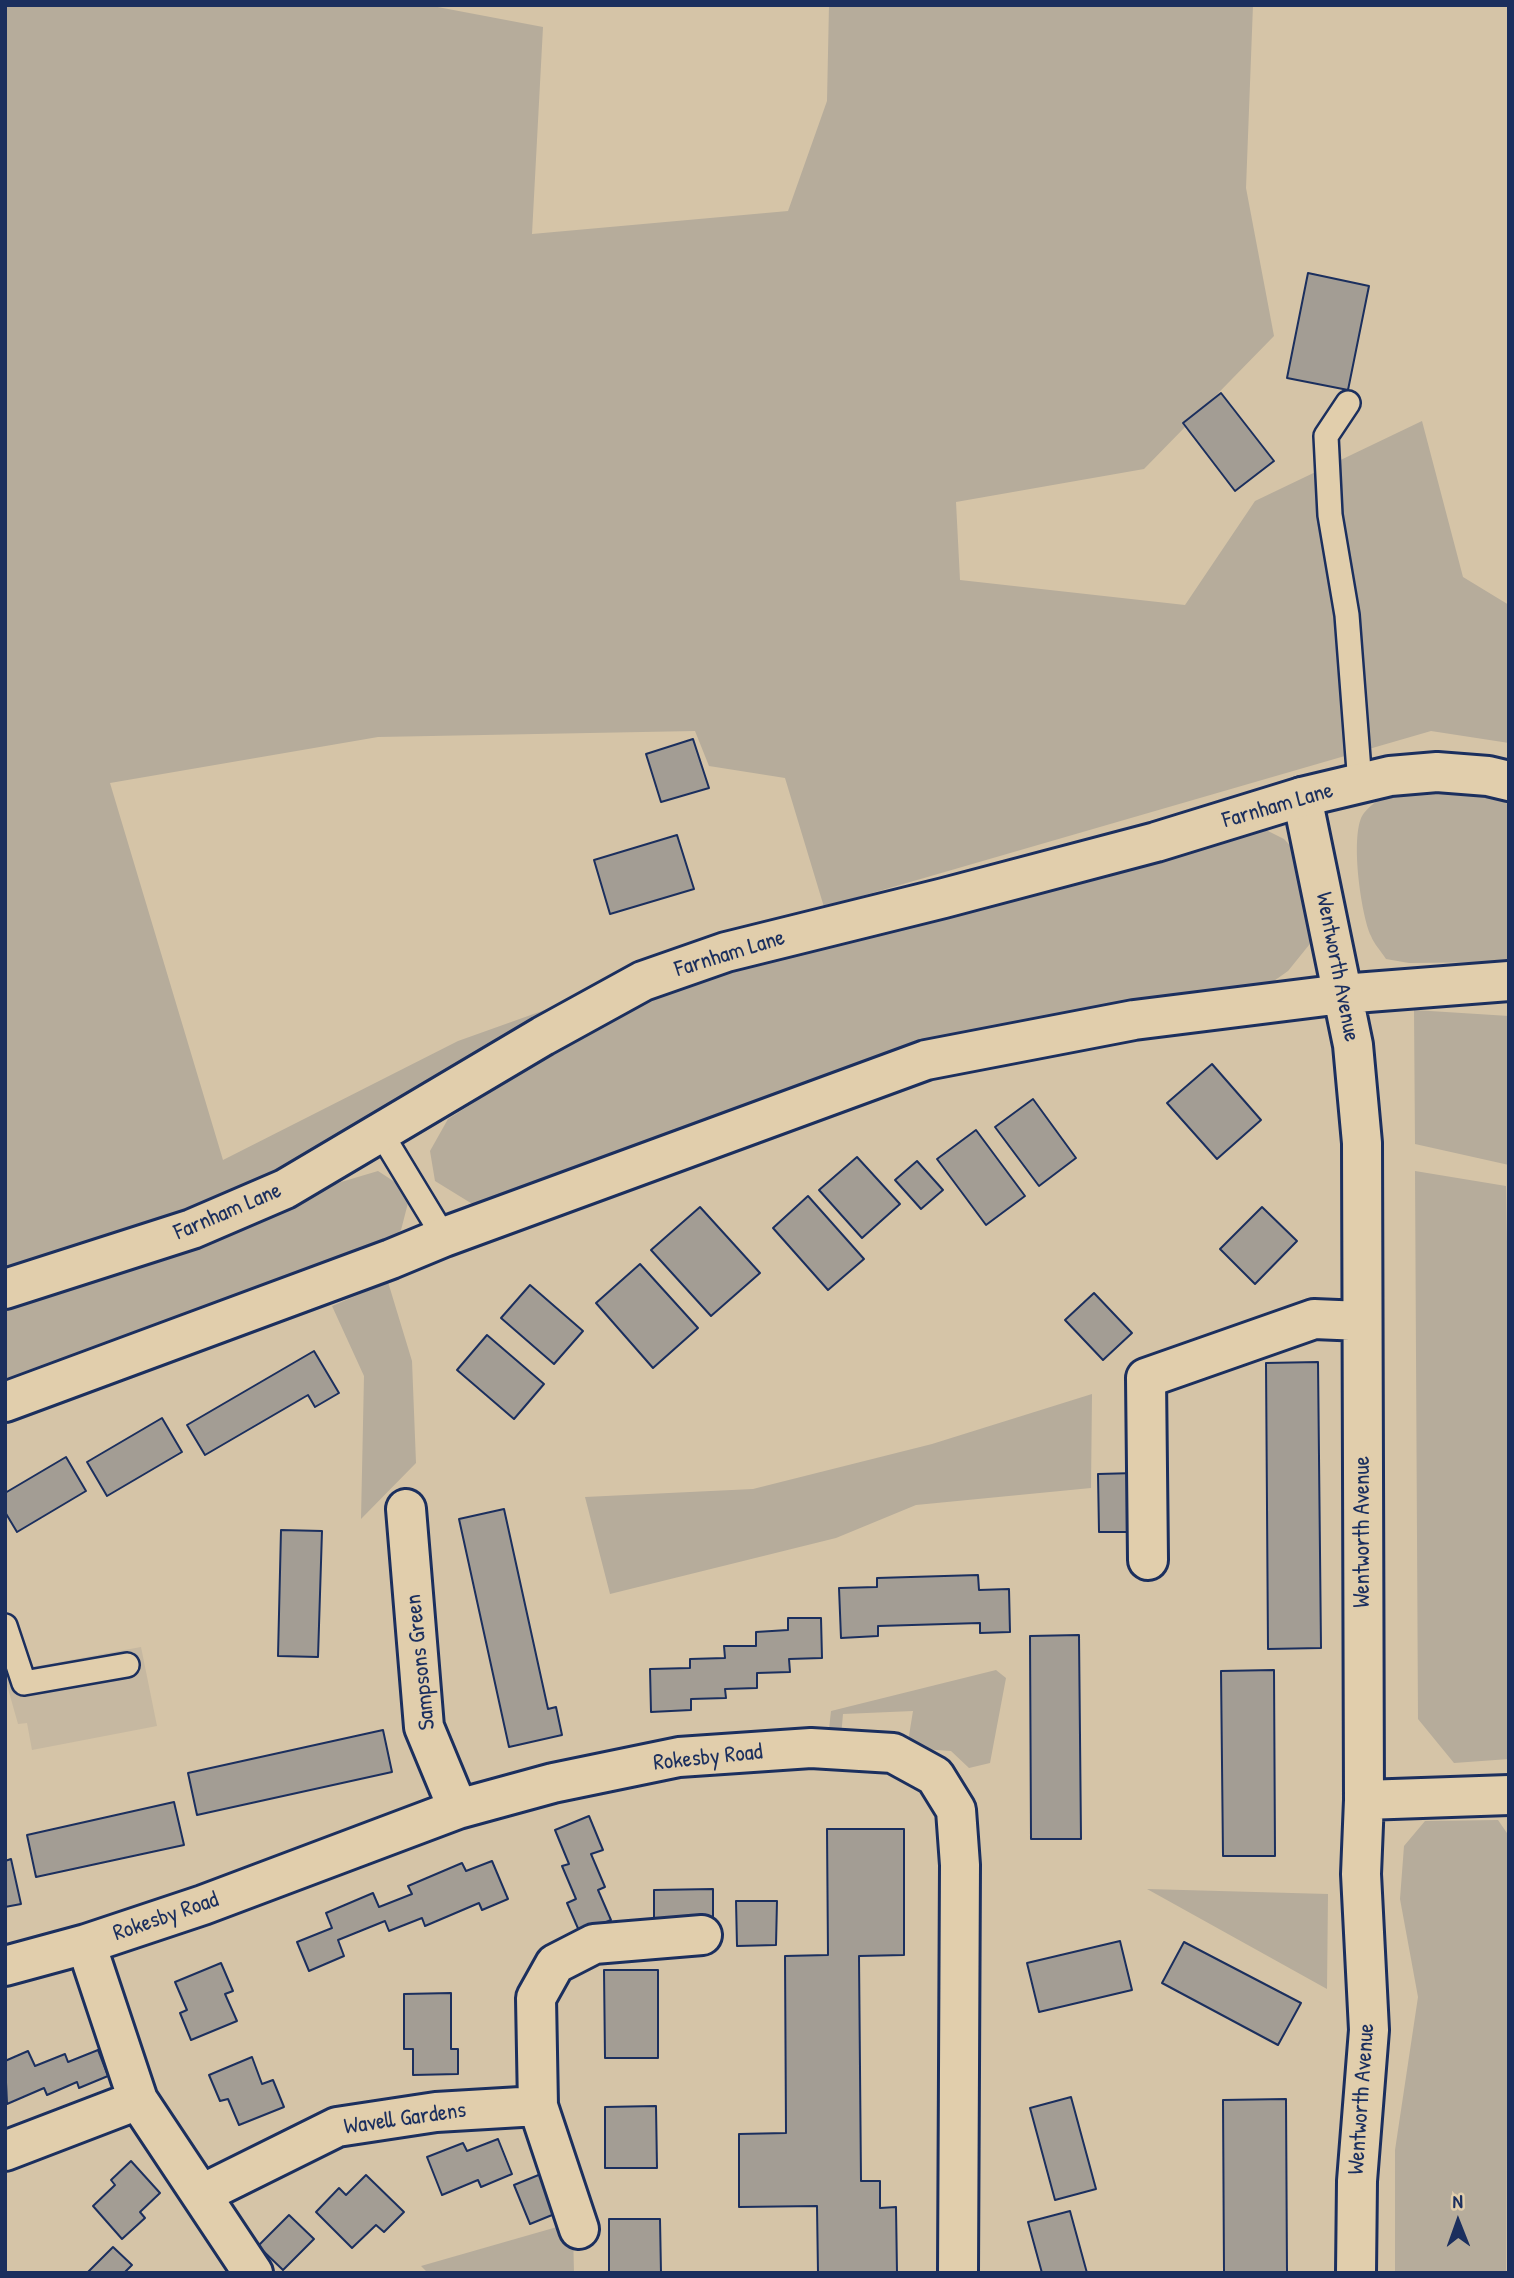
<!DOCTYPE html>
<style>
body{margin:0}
#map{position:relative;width:1514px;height:2278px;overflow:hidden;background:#d5c4a7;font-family:"Patrick Hand",sans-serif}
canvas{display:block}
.frame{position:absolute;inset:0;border:7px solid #1b2f5e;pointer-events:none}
.north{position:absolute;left:1423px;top:2187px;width:70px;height:70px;-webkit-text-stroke:5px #e1ceac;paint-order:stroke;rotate:359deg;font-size:19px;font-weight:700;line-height:28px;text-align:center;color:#1b2f5e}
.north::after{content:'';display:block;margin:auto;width:24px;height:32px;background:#1b2f5e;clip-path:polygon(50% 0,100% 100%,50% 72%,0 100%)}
</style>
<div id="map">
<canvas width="1514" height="2278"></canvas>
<div class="frame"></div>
<div class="north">N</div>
</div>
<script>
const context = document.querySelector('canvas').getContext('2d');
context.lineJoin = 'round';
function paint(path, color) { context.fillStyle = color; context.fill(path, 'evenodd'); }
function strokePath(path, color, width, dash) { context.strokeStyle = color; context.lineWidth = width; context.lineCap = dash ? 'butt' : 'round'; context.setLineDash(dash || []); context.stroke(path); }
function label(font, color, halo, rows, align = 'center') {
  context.font = font + ' "Patrick Hand",sans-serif'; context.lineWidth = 5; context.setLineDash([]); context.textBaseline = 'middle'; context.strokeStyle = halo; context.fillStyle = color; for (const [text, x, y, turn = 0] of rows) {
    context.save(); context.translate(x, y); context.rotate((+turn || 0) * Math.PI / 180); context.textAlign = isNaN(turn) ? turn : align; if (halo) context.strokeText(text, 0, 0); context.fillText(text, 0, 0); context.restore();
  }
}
const built = new Path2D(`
 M5 1612 21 1669 141 1647 157 1726 32 1750 27 1723 18 1724 5 1678Z`);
const green = new Path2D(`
 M5 5H427L543 27 532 234 788 211 827 101 829 5H1253L1246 188 1274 336 1144 469 956 502 960 580 1185 605 1255 501 1422 421 1463 577 1509 605V743L1431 731 824 907 785 778 709 766 695 731 378 737 110 783 223 1160 458 1041 612 986 207 1215 5 1282Z
 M1426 784 1509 792V962L1409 963 1386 959C1381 951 1374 944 1371 936 1361 915 1349 831 1364 813 1381 793 1401 790 1426 784Z
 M1262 828 1284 839 1305 861 1319 907 1309 945 1288 971 1264 988 993 1035 506 1209 474 1205 435 1181 430 1151 448 1119 574 1039 665 991 1057 880Z
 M1414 1010 1509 1016V1165L1415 1144Z
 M378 1171 401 1186 408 1203 401 1230 385 1243 5 1390V1301L183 1244 341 1182Z
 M1415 1171 1506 1186 1509 1357V1759L1454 1763 1418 1719Z
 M388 1282 412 1361 416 1463 361 1519 364 1376 332 1306Z
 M1092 1394 1091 1488 916 1505 836 1538 610 1594 585 1497 753 1489 932 1444Z
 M996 1670 1006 1678 990 1763 969 1768 951 1751 907 1748 913 1711 843 1714 840 1748H827L831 1711Z
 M1498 1820 1509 1836 1506 2273H1395V2150L1418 1997 1400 1899 1404 1846 1425 1821Z
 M1147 1889 1328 1894 1327 1989Z
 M564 2225 573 2230 574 2273H428L421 2266Z`);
const building = new Path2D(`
 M1308 273 1369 286 1348 390 1287 378Z
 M1221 393 1274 461 1235 491 1183 423Z
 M693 739 709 788 661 802 646 754Z
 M677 835 694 889 610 914 594 860Z
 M1212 1064 1261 1120 1217 1159 1167 1103Z
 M1033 1099 1076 1158 1039 1186 995 1127Z
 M976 1130 1025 1196 986 1225 937 1159Z
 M857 1157 900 1204 862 1238 819 1190Z
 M917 1161 943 1190 921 1209 895 1180Z
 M808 1196 864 1259 828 1290 773 1228Z
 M700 1207 760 1273 711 1316 651 1250Z
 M1262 1207 1297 1241 1255 1284 1220 1249Z
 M640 1264 698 1328 653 1368 596 1303Z
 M530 1285 583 1331 554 1364 501 1318Z
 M1094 1293 1132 1333 1103 1360 1065 1320Z
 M487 1335 544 1384 514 1419 457 1370Z
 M314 1351 339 1393 315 1407 308 1395 205 1455 187 1425Z
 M1318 1362 1321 1648 1268 1649 1266 1363Z
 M162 1418 182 1452 107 1496 87 1462Z
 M66 1457 86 1491 17 1532 5 1512V1493Z
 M1136 1473V1532H1099L1098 1474Z
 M504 1509 548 1709 556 1707 562 1735 509 1747 459 1519Z
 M281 1530 322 1531 318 1657 278 1656Z
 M978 1575 979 1590 1009 1589 1010 1632 980 1633V1623L878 1626V1636L841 1638 839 1588 877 1587V1578Z
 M788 1618H821L822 1658 789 1659 790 1672 757 1673V1688L725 1689 726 1698 691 1699V1710L651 1712 650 1669 690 1668V1659L725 1658 724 1646H756V1632L788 1630Z
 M1079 1635 1081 1839H1031L1030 1636Z
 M1274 1670 1275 1856H1223L1221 1671Z
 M383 1730 392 1772 197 1815 188 1773Z
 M174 1802 184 1845 36 1877 27 1835Z
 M589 1816 603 1850 591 1854 605 1887 598 1890 611 1920 580 1933 567 1903 576 1899 562 1866 569 1864 555 1830Z
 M827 1829H904V1955L859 1956 861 2181H880V2208L896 2207 897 2273H818L817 2206 739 2207V2134L786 2133 785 1956 828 1955Z
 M11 1859 21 1904 5 1907V1861Z
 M492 1861 508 1899 482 1910 479 1903 425 1926 422 1918 389 1931 385 1921 338 1940 344 1956 309 1971 297 1942 332 1928 326 1913 373 1893 379 1907 412 1894 408 1886 462 1863 466 1871Z
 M713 1889V1919H654V1890Z
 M736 1901H777L776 1945 737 1946Z
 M1120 1941 1132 1990 1039 2012 1027 1963Z
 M1184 1942 1301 2003 1278 2045 1162 1983Z
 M221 1963 233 1991 225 1994 237 2021 191 2040 180 2013 187 2010 175 1982Z
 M604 1970H658V2058H605Z
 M451 1993V2049H458V2074L413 2075V2049H404V1994Z
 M98 2050 108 2076 79 2088 77 2082 47 2095 44 2088 7 2104 5 2061 28 2051 35 2066 65 2054 68 2062Z
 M252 2057 262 2084 273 2080 284 2107 239 2125 228 2099 220 2101 209 2075Z
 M1071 2097 1096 2189 1055 2200 1030 2108Z
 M1286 2099 1287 2273H1224L1223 2100Z
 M656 2106 657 2168H605V2107Z
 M498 2139 512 2174 481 2187 478 2180 442 2195 427 2157 463 2143 467 2151Z
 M131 2161 160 2193 140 2212 145 2218 122 2239 93 2206 115 2185 111 2180Z
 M541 2174 557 2213 530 2224 514 2185Z
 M366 2175 404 2212 384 2232 376 2225 352 2248 316 2212 339 2188 346 2195Z
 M1070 2211 1087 2273H1042L1028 2222Z
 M289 2215 314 2239 283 2270 258 2246Z
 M609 2219H660L661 2273H609Z
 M113 2247 132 2265 124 2273H87Z`);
const lane = new Path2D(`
 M1348 403 1326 436 1330 515 1347 615 1360 784
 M381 1133 444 1237
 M5 1626 24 1683 127 1665`);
const street = new Path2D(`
 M1302 797 1353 1045 1362 1143 1364 1800 1361 1874 1369 2030 1357 2181 1356 2273
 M5 1402 391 1259 444 1237 926 1060 1134 1020 1342 994 1509 981
 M406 1509 424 1727 458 1809
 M1148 1560 1146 1378 1314 1319 1362 1321
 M1364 1800 1509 1795
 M86 1944 138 2100 253 2273
 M5 1966 86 1944 203 1905 458 1809 553 1783 679 1757 811 1748 893 1753 935 1776 956 1810 960 1865 958 2273
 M5 2151 138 2100
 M202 2194 337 2127 436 2112 538 2106
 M579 2229 538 2106 536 1998 555 1964 594 1944 702 1935`);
const secondary = new Path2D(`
 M5 1289 192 1229 285 1189 543 1036 643 981 726 952 944 898 1156 842 1302 797 1390 776 1437 772 1488 776 1509 781`);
const streetNames = [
 ["Farnham Lane",1278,806,-16],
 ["Farnham Lane",730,954,-17],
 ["Wentworth Avenue",1337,967,79],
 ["Farnham Lane",228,1212,-23],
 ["Wentworth Avenue",1363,1532,-90],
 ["Sampsons Green",421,1662,-96],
 ["Rokesby Road",708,1758,-6],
 ["Rokesby Road",166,1917,-19],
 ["Wentworth Avenue",1362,2099,-86],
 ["Wavell Gardens",405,2119,-8]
];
paint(built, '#c6b8a1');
paint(green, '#b6ac9b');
paint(building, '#a39d94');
strokePath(building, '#1b2f5e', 2);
strokePath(lane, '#1b2f5e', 28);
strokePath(street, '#1b2f5e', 44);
strokePath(secondary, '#1b2f5e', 44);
strokePath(lane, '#e1ceac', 23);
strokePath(street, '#e1ceac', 38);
strokePath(secondary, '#e1ceac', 38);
label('23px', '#1b2f5e', '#e1ceac', streetNames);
</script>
